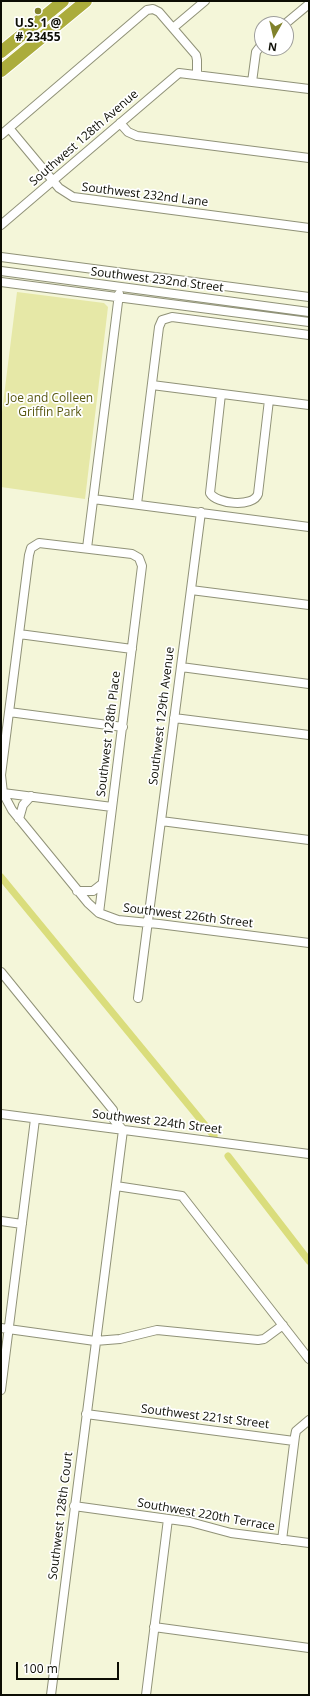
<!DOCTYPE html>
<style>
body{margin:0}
#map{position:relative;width:310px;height:1696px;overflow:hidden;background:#f4f6d9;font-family:"Open Sans",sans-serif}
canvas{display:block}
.frame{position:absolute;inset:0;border:2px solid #0c0d04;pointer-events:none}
.north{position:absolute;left:254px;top:16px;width:40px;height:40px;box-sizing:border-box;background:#fff;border:1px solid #9e9e9b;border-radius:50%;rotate:188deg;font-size:11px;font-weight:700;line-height:16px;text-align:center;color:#0c0d04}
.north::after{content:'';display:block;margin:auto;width:14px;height:18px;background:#81822c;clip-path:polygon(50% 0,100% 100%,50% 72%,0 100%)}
.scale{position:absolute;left:16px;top:1662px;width:103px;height:18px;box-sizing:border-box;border:2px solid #0c0d04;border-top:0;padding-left:5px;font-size:12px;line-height:14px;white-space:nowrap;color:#0c0d04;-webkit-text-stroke:3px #fff;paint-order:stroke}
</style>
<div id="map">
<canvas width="310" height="1696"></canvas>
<div class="frame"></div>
<div class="north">N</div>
<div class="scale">100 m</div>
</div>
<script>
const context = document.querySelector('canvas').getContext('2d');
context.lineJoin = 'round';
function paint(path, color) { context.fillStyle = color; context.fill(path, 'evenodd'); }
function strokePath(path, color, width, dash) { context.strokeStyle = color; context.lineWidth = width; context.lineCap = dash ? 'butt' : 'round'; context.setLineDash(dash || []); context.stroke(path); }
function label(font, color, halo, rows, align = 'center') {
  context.font = font + ' "Open Sans",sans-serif'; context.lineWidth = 3.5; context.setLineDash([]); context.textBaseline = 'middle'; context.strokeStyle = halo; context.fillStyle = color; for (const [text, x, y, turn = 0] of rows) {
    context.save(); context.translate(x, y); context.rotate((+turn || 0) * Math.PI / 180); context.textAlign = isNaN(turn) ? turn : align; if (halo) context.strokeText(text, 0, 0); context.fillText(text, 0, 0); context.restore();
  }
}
const green = new Path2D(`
 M17 292 104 303 108 307 85 499 1 487V420Z`);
const canal = new Path2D(`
 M1 877 214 1136
 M228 1156 309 1261`);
const minor = new Path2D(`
 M285 24 309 4
 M173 28 205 1
 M252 82 256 52 262 44
 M120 123 128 132 137 136 309 158
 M9 128 59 188 73 197 309 228
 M1 135 147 10 153 9 159 12 196 55 197 60V75
 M1 225 179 73 309 89
 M1 257 309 297
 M1 271 309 312
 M1 282 309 322
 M152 385 309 405
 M221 394 210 493C216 504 253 508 258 494L269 400
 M93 499 309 527
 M137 504 159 327 162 320 172 317 309 335
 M87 548 119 294
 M191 590 309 605
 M19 634 132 649
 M181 667 309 684
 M9 712 123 727
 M174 718 309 735
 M3 793 112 807
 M19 819 23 805 31 796
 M161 821 309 840
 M77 891H93L102 884
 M99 913 142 566 139 558 132 554 39 543 31 548 29 555 1 775 3 793 12 810 88 903 99 913 118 920 159 924 309 943
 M1 972 113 1110 114 1120 123 1130 51 1695
 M138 998 201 512
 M1 1114 309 1154
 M116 1186 182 1196 309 1359
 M1 1221 22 1224
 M1 1328 95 1341 120 1339 157 1330 258 1340 264 1339 283 1325
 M1 1390 35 1119
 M86 1414 294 1441
 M74 1506 190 1522 231 1533 309 1543
 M282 1540 295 1436 296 1431 309 1420
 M154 1627 309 1648
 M146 1695 168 1519`);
const highway = new Path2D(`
 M1 52 63 1
 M1 71 86 1`);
const markers = [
 [38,11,4,"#81822c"]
];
const poiNames = [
 ["U.S. 1 @",38,24],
 ["# 23455",38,38]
];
const streetNames = [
 ["Southwest 128th Avenue",84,138,-41],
 ["Southwest 232nd Lane",145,195,7],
 ["Southwest 232nd Street",157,280,7],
 ["Southwest 129th Avenue",162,716,-83],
 ["Southwest 128th Place",109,734,-83],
 ["Southwest 226th Street",188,916,7],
 ["Southwest 224th Street",157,1122,7],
 ["Southwest 221st Street",205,1417,7],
 ["Southwest 220th Terrace",206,1515,10],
 ["Southwest 128th Court",61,1516,-83]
];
const parkNames = [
 ["Joe and Colleen",50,399],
 ["Griffin Park",50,413]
];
paint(green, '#e6e8a7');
strokePath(canal, '#dadd7c', 7);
strokePath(minor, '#909278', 10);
strokePath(highway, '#fff', 14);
strokePath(minor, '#fff', 8);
strokePath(highway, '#abac3c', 12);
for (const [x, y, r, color] of markers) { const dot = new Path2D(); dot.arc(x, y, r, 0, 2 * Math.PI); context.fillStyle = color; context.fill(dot); strokePath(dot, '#fff', 1.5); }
label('bold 12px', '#0c0d04', '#fff', poiNames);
label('12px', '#0c0d04', '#fff', streetNames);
label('12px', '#585810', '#fff', parkNames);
</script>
